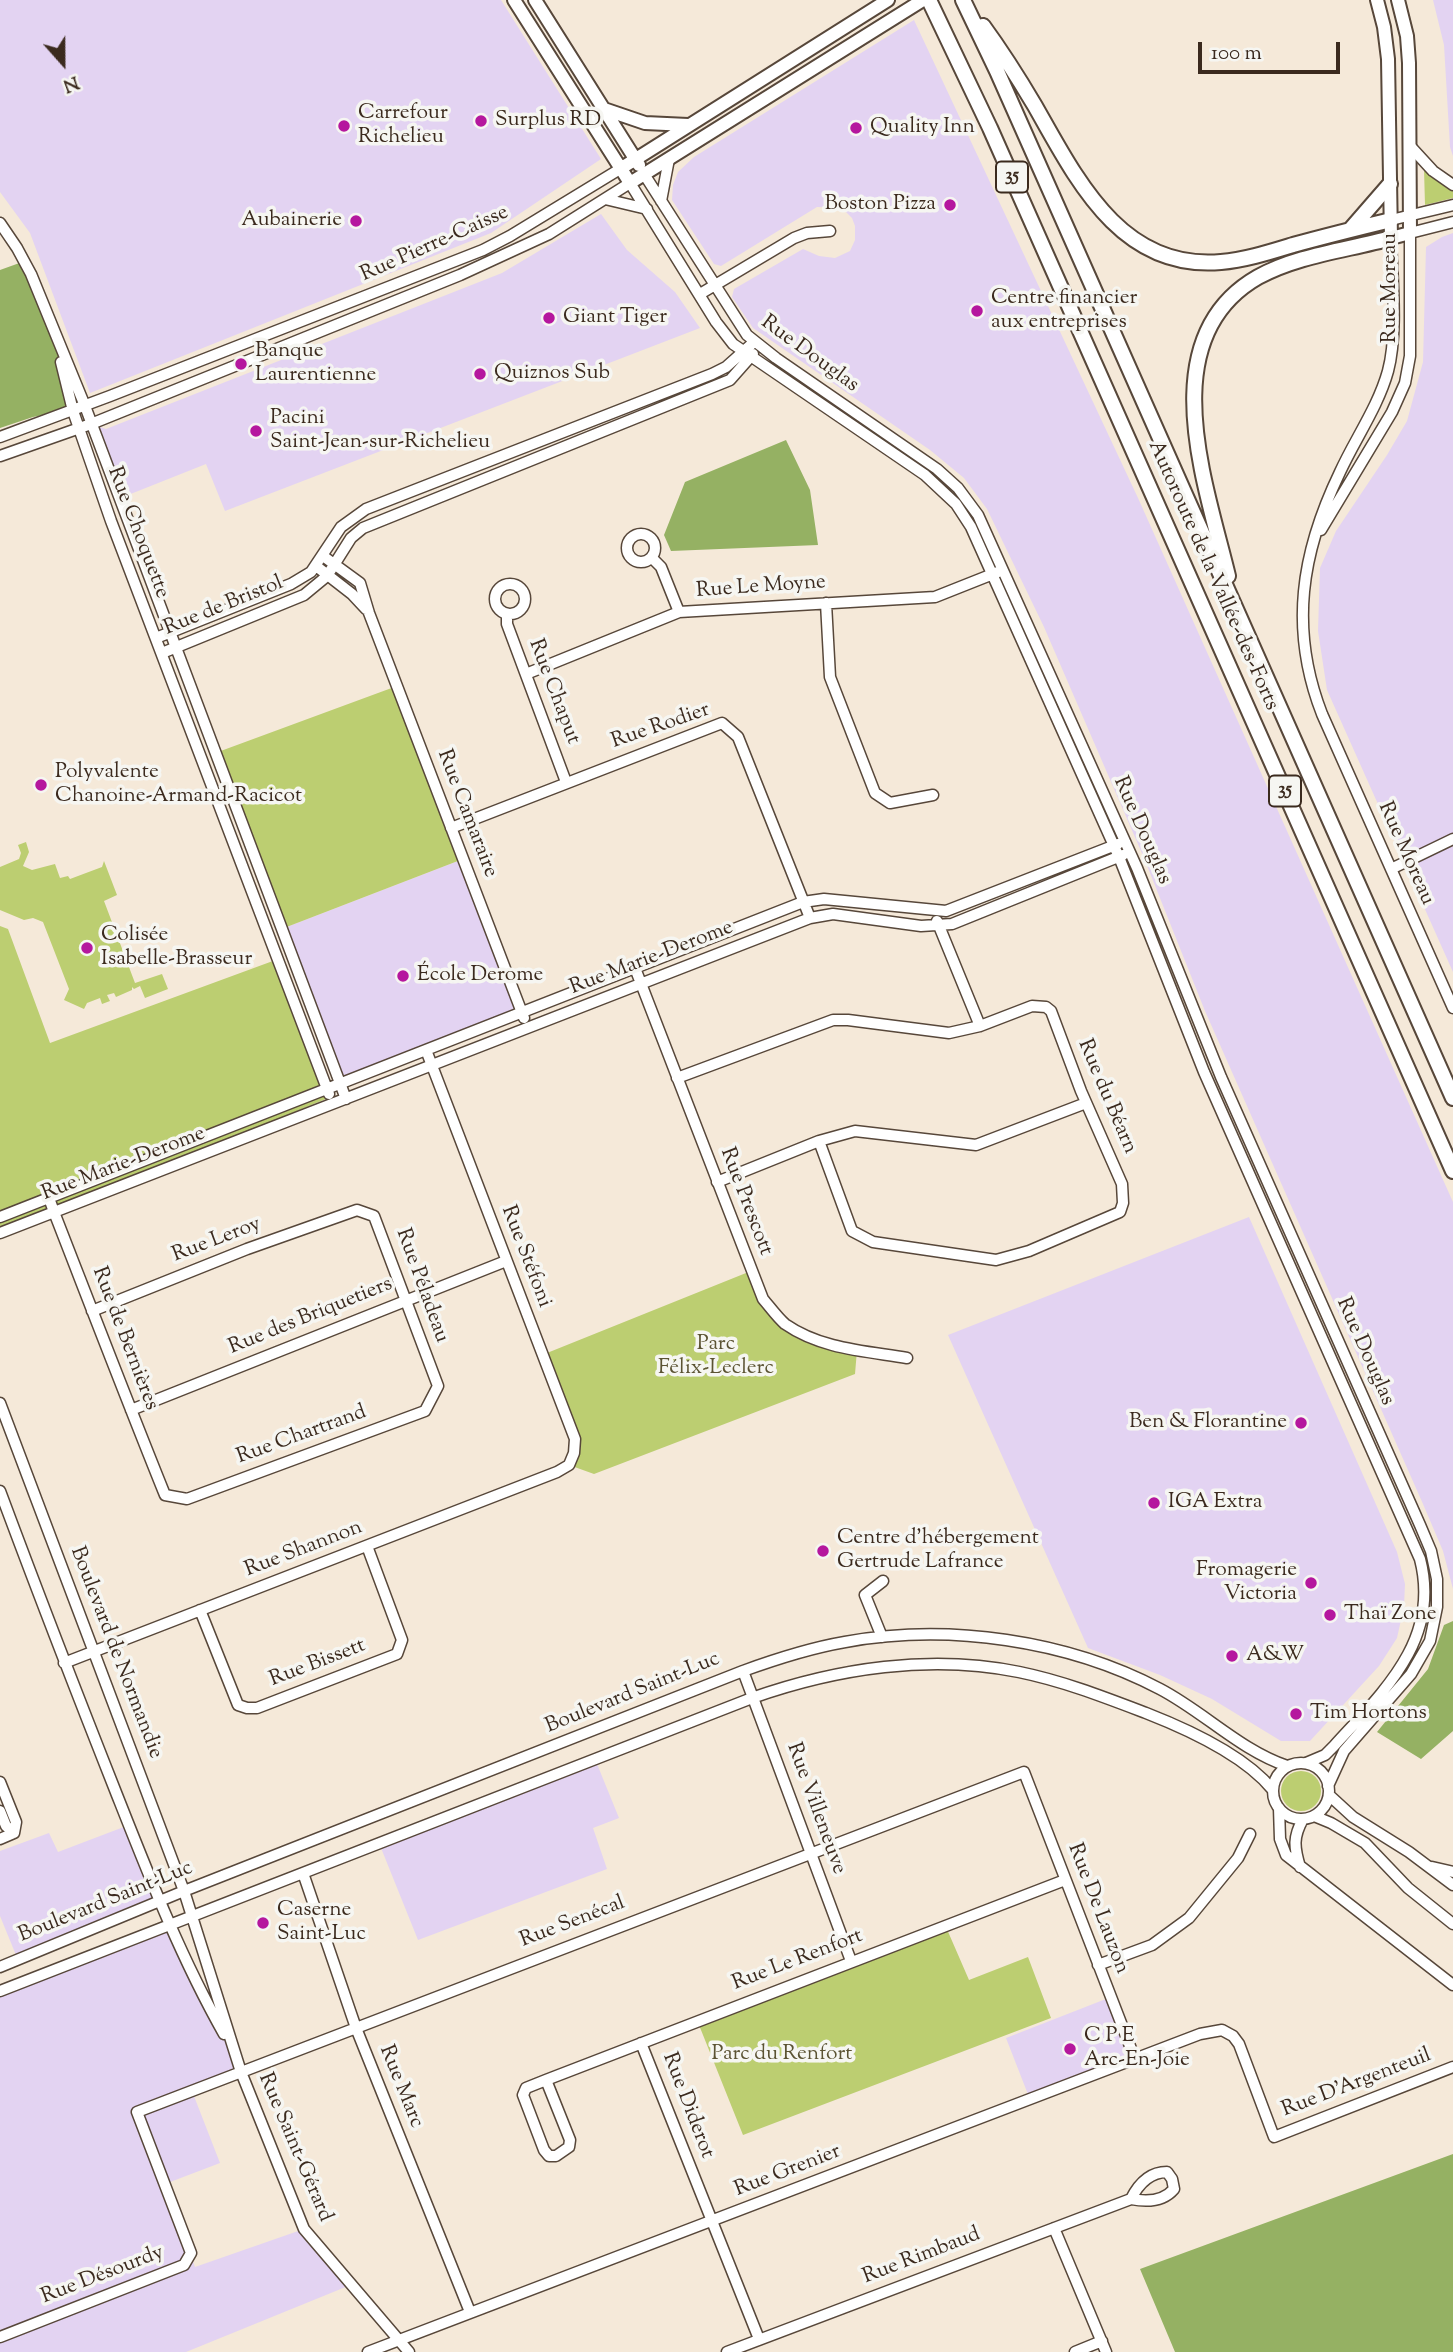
<!DOCTYPE html>
<meta charset="utf-8">
<style>
body{margin:0}
#map{position:relative;width:1453px;height:2352px;overflow:hidden;background:#f5e9d9;font-family:"Sorts Mill Goudy",serif}
canvas{display:block}
.north{position:absolute;left:28px;top:28px;width:70px;height:70px;-webkit-text-stroke:5px #f6f6f2;paint-order:stroke;rotate:159deg;font-size:19px;font-weight:700;line-height:28px;text-align:center;color:#3b2a1e}
.north::after{content:'';display:block;margin:auto;width:24px;height:32px;background:#3b2a1e;clip-path:polygon(50% 0,100% 100%,50% 72%,0 100%)}
.scale{position:absolute;left:1198px;top:42px;width:142px;height:32px;box-sizing:border-box;border:4px solid #3b2a1e;border-top:0;padding-left:9px;font-size:21px;line-height:24px;white-space:nowrap;color:#3b2a1e;-webkit-text-stroke:5px #f6f6f2;paint-order:stroke}
</style>
<div id="map">
<canvas width="1453" height="2352"></canvas>
<div class="north">N</div>
<div class="scale">100 m</div>
</div>
<script>
const context = document.querySelector('canvas').getContext('2d');
context.lineJoin = 'round';
function paint(path, color) { context.fillStyle = color; context.fill(path, 'evenodd'); }
function strokePath(path, color, width, dash) { context.strokeStyle = color; context.lineWidth = width; context.lineCap = dash ? 'butt' : 'round'; context.setLineDash(dash || []); context.stroke(path); }
function label(font, color, halo, rows, align = 'center') {
  context.font = font + ' "Sorts Mill Goudy",serif'; context.lineWidth = 7; context.setLineDash([]); context.textBaseline = 'middle'; context.strokeStyle = halo; context.fillStyle = color; for (const [text, x, y, turn = 0] of rows) {
    context.save(); context.translate(x, y); context.rotate((+turn || 0) * Math.PI / 180); context.textAlign = isNaN(turn) ? turn : align; if (halo) context.strokeText(text, 0, 0); context.fillText(text, 0, 0); context.restore();
  }
}
const built = new Path2D(`
 M0 0H501L601 159 491 233 90 393 30 233 0 192Z
 M1433 0H1453V156L1450 147 1444 45Z
 M914 20 1138 498 1453 1202V1589L1443 1551 1423 1504 1205 1011 1144 858 1044 627 987 509 964 478 930 450 753 328 732 297 734 289 803 249 819 256 835 258 850 251 855 240V226L852 218 842 208 817 207 721 266 714 264 672 200 673 185 678 172 694 157Z
 M601 214 627 250 675 292 700 328 225 511 206 464 118 499 91 424 106 429 502 273Z
 M1453 233V972L1327 690 1318 631 1320 568 1336 531 1387 455 1407 421 1423 362 1426 247 1442 237Z
 M463 859 522 1012 340 1084 284 928Z
 M1249 1217 1397 1552 1405 1584 1404 1606 1397 1638 1379 1666 1310 1741H1281L1212 1699 1160 1675 1088 1648 948 1335Z
 M595 1759 619 1818 593 1828 607 1869 418 1940 379 1843Z
 M129 1825 160 1902 18 1960 0 1916V1851L49 1833 58 1852Z
 M170 1925 233 2050 241 2072 192 2091 220 2163 165 2184 195 2267 304 2229 353 2284 186 2352H0V1991Z
 M1111 1997 1135 2059 1029 2097 1006 2038Z`);
const green = new Path2D(`
 M1424 169 1434 179 1453 191V198L1425 205Z
 M397 686 463 859 284 928 218 752Z
 M26 842 29 852 23 866 32 870 55 864 60 878 68 876 70 879 102 867 104 861 117 895 104 901 135 983 162 974 168 989 145 998 140 986 134 989 132 987V990L116 997 114 993 107 995 110 1001 102 1004 100 998 87 1003 84 1009 64 1000 69 989 43 922 33 918 24 920 0 910V867L19 859 21 853 18 845Z
 M0 926 8 929 50 1043 281 958 333 1096 54 1212 0 1232Z
 M751 1271 763 1299 808 1337 857 1350 855 1374 594 1474 569 1465 575 1439 542 1355Z
 M1281 1791a20 20 0 1 1 40 0a20 20 0 1 1-40 0Z
 M946 1927 969 1980 1028 1957 1051 2018 743 2135 697 2020Z`);
const forest = new Path2D(`
 M25 261 59 349 73 409 33 417 0 428V270Z
 M786 440 810 490 818 545 671 551 664 535 685 482Z
 M1453 1621V1731L1421 1759 1377 1732 1428 1669 1444 1625Z
 M1453 2154V2352H1175L1140 2269Z`);
const minor = new Path2D(`
 M1410 146 1433 171 1453 185
 M644 174 747 335 776 358 937 469 958 488 978 515 1137 868 1221 1077 1420 1525 1431 1551 1437 1579V1607L1430 1641 1411 1674 1344 1751 1328 1786
 M605 199 647 209
 M661 201 669 159
 M1391 220 1453 205
 M0 223 17 248 31 274 85 406 346 1099
 M1391 238C1392 277 1398 334 1388 371 1378 407 1355 439 1340 472 1301 553 1289 629 1322 714L1453 1008
 M700 294 794 238 807 233 830 231
 M61 362 73 411 111 521 329 1094
 M0 437 110 396 483 250 510 236 620 169
 M0 456 91 424 460 275 549 234 630 183 716 322 733 344 925 475 956 504 971 527 1119 857 1204 1072 1420 1559C1441 1640 1383 1692 1334 1746L1325 1755 1306 1763
 M1321 530 1392 412 1405 383 1410 356V233L1453 222
 M627 548a14 14 0 1 1 28 0a14 14 0 1 1-28 0Z
 M323 556 360 583 369 613 524 1018
 M652 558 661 567 679 612
 M316 566 352 594 366 609
 M495 599a15 15 0 1 1 30 0a15 15 0 1 1-30 0Z
 M826 603 830 677 875 793 890 803 933 795
 M507 614V624L566 782
 M156 638 291 584 311 572 341 527 366 509 712 374 726 367 754 342
 M162 653 304 595 327 576 351 538 363 528 730 380 753 354
 M526 674 679 612 935 597 998 572
 M451 828 722 723 738 737 810 918
 M1391 869 1453 839
 M937 921 980 1026
 M635 968 763 1299C770 1307 777 1317 785 1324 821 1349 865 1351 907 1358
 M677 1078 833 1020H848L949 1033 980 1026 1032 1006 1046 1007 1051 1011 1081 1091 1122 1184 1123 1203 1120 1212 1029 1251 996 1260 873 1242 852 1231 819 1141
 M717 1182 819 1141 855 1131 976 1145 1086 1103
 M49 1198 54 1212C91 1307 127 1401 165 1495L187 1499 425 1411 438 1386 374 1216 357 1210 247 1249 92 1311
 M0 1217 803 902 824 899 946 911 1118 844
 M0 1233 810 918 833 914 921 926 952 924 1123 855
 M0 1403 184 1891 241 2072 304 2229 409 2352
 M131 1410 506 1261
 M0 1491C38 1593 77 1694 117 1795 149 1876 181 1958 224 2034
 M200 1610 238 1705 247 1708H257L397 1654 402 1640 367 1546
 M882 1637 865 1595 883 1581
 M64 1663 557 1472 569 1465 574 1453 575 1439 426 1050
 M743 1671 851 1961
 M1273 1791a28 28 0 1 1 56 0a28 28 0 1 1-56 0Z
 M0 1782 16 1822 14 1833 6 1826 0 1811
 M1329 1795 1353 1817 1409 1852 1453 1885
 M1279 1808 1280 1839 1286 1855 1453 1985
 M1314 1816 1331 1823 1365 1843 1408 1888 1453 1924
 M0 1839 14 1833
 M1300 1867C1294 1847 1293 1837 1303 1819
 M1432 1867 1453 1872
 M303 1873 356 2028 470 2312
 M1098 1965 1152 1945 1189 1918 1238 1858 1250 1834
 M0 1967 184 1891 743 1671C776 1659 810 1648 845 1642 948 1623 1067 1640 1160 1689 1204 1712 1240 1750 1287 1766
 M0 1991 752 1698C837 1668 931 1654 1019 1672 1063 1681 1104 1697 1146 1713 1187 1729 1243 1754 1272 1789
 M641 2043 759 2339
 M546 2080 570 2140 569 2147 556 2156H549L544 2150 523 2095 526 2088 546 2080 1065 1880
 M1054 2228 1106 2352
 M0 2337 184 2265 191 2253 137 2112 1024 1772 1135 2059
 M368 2352 1200 2034 1222 2030 1233 2036 1239 2044 1274 2137 1453 2067
 M727 2352 1131 2199C1146 2202 1163 2202 1174 2189L1172 2179 1167 2172C1149 2172 1138 2185 1131 2199
 M1075 2352 1102 2341`);
const major = new Path2D(`
 M514 0 630 183 923 0
 M535 0 639 165
 M1377 0 1384 27 1388 59 1391 238 1410 233 1409 63 1407 36 1398 0
 M604 109 645 123 688 125
 M620 169 888 0`);
const highway = new Path2D(`
 M929 0 990 128 1453 1171
 M963 0 997 71 1453 1098
 M983 26C1002 52 1019 79 1035 106 1077 180 1121 271 1221 262 1245 260 1270 252 1293 245 1326 236 1358 228 1391 220
 M1350 230 1390 184
 M1228 576C1206 484 1151 338 1258 277 1298 255 1348 250 1391 238`);
const markers = [
 [481,121,7,"#b5179e"],
 [344,126,7,"#b5179e"],
 [856,128,7,"#b5179e"],
 [950,205,7,"#b5179e"],
 [356,221,7,"#b5179e"],
 [977,311,7,"#b5179e"],
 [549,318,7,"#b5179e"],
 [241,364,7,"#b5179e"],
 [480,374,7,"#b5179e"],
 [256,431,7,"#b5179e"],
 [41,785,7,"#b5179e"],
 [87,948,7,"#b5179e"],
 [403,976,7,"#b5179e"],
 [1301,1423,7,"#b5179e"],
 [1154,1503,7,"#b5179e"],
 [823,1551,7,"#b5179e"],
 [1311,1583,7,"#b5179e"],
 [1330,1615,7,"#b5179e"],
 [1232,1656,7,"#b5179e"],
 [1296,1714,7,"#b5179e"],
 [263,1923,7,"#b5179e"],
 [1070,2049,7,"#b5179e"]
];
const shields = [
 [1012,177,32],
 [1285,791,32]
];
const shieldNames = [
 ["35",1012,177],
 ["35",1285,791]
];
const poiNames = [
 ["Carrefour",358,114],
 ["Richelieu",358,138],
 ["Surplus RD",495,121],
 ["Quality Inn",870,128],
 ["Boston Pizza",936,205,"right"],
 ["Aubainerie",342,221,"right"],
 ["Centre financier",991,299],
 ["aux entreprises",991,323],
 ["Giant Tiger",563,318],
 ["Banque",255,352],
 ["Laurentienne",255,376],
 ["Quiznos Sub",494,374],
 ["Pacini",270,419],
 ["Saint-Jean-sur-Richelieu",270,443],
 ["Polyvalente",55,773],
 ["Chanoine-Armand-Racicot",55,797],
 ["Colisée",101,936],
 ["Isabelle-Brasseur",101,960],
 ["École Derome",417,976],
 ["Ben & Florantine",1287,1423,"right"],
 ["IGA Extra",1168,1503],
 ["Centre d'hébergement",837,1539],
 ["Gertrude Lafrance",837,1563],
 ["Fromagerie",1297,1571,"right"],
 ["Victoria",1297,1595,"right"],
 ["Thaï Zone",1344,1615],
 ["A&W",1246,1656],
 ["Tim Hortons",1310,1714],
 ["Caserne",277,1911],
 ["Saint-Luc",277,1935],
 ["C P E",1084,2037],
 ["Arc-En-Joie",1084,2061]
];
const streetNames = [
 ["Rue Pierre-Caisse",435,245,-24],
 ["Rue Moreau",1391,288,-90],
 ["Rue Douglas",809,355,36],
 ["Rue Choquette",137,533,69],
 ["Autoroute de la Vallée-des-Forts",1212,576,66],
 ["Rue Le Moyne",761,588,-4],
 ["Rue de Bristol",224,607,-22],
 ["Rue Chaput",553,692,69],
 ["Rue Rodier",661,727,-19],
 ["Rue Camaraire",466,814,69],
 ["Rue Douglas",1141,831,66],
 ["Rue Moreau",1405,854,66],
 ["Rue Marie-Derome",652,959,-21],
 ["Rue du Béarn",1106,1097,67],
 ["Rue Marie-Derome",124,1165,-21],
 ["Rue Prescott",745,1202,69],
 ["Rue Leroy",217,1241,-21],
 ["Rue Stéfoni",525,1257,69],
 ["Rue Péladeau",421,1286,70],
 ["Rue des Briquetiers",311,1317,-22],
 ["Rue de Bernières",124,1339,69],
 ["Rue Douglas",1364,1352,66],
 ["Rue Chartrand",302,1436,-20],
 ["Rue Shannon",304,1550,-21],
 ["Boulevard de Normandie",115,1653,69],
 ["Rue Bissett",318,1664,-21],
 ["Boulevard Saint-Luc",633,1694,-22],
 ["Rue Villeneuve",815,1809,70],
 ["Boulevard Saint-Luc",106,1903,-22],
 ["Rue De Lauzon",1097,1909,69],
 ["Rue Senécal",573,1923,-21],
 ["Rue Le Renfort",798,1961,-21],
 ["Rue D'Argenteuil",1357,2084,-21],
 ["Rue Marc",400,2087,68],
 ["Rue Diderot",687,2106,69],
 ["Rue Saint-Gérard",294,2148,67],
 ["Rue Grenier",788,2172,-21],
 ["Rue Rimbaud",922,2257,-21],
 ["Rue Désourdy",103,2276,-21]
];
const parkNames = [
 ["Parc",716,1345],
 ["Félix-Leclerc",716,1369],
 ["Parc du Renfort",782,2055]
];
paint(built, '#e3d3f2');
paint(green, '#bcce71');
paint(forest, '#95b163');
strokePath(minor, '#57473a', 13);
strokePath(major, '#57473a', 16);
strokePath(highway, '#57473a', 18);
strokePath(minor, '#fff', 10);
strokePath(major, '#fff', 12);
strokePath(highway, '#fff', 14);
for (const [x, y, r, color] of markers) { const dot = new Path2D(); dot.arc(x, y, r, 0, 2 * Math.PI); context.fillStyle = color; context.fill(dot); strokePath(dot, '#f6f6f2', 2.5); }
for (const [x, y, w] of shields) { const box = new Path2D(); box.roundRect(x - w / 2, y - 15.5, w, 31, 5); context.fillStyle = '#f6f6f2'; context.fill(box); strokePath(box, '#3b2a1e', 2); }
label('bold 19px', '#3b2a1e', null, shieldNames);
label('21px', '#3b2a1e', '#f6f6f2', poiNames, 'left');
label('21px', '#3b2a1e', '#f6f6f2', streetNames);
label('21px', '#5b5333', '#f6f6f2', parkNames);
</script>
